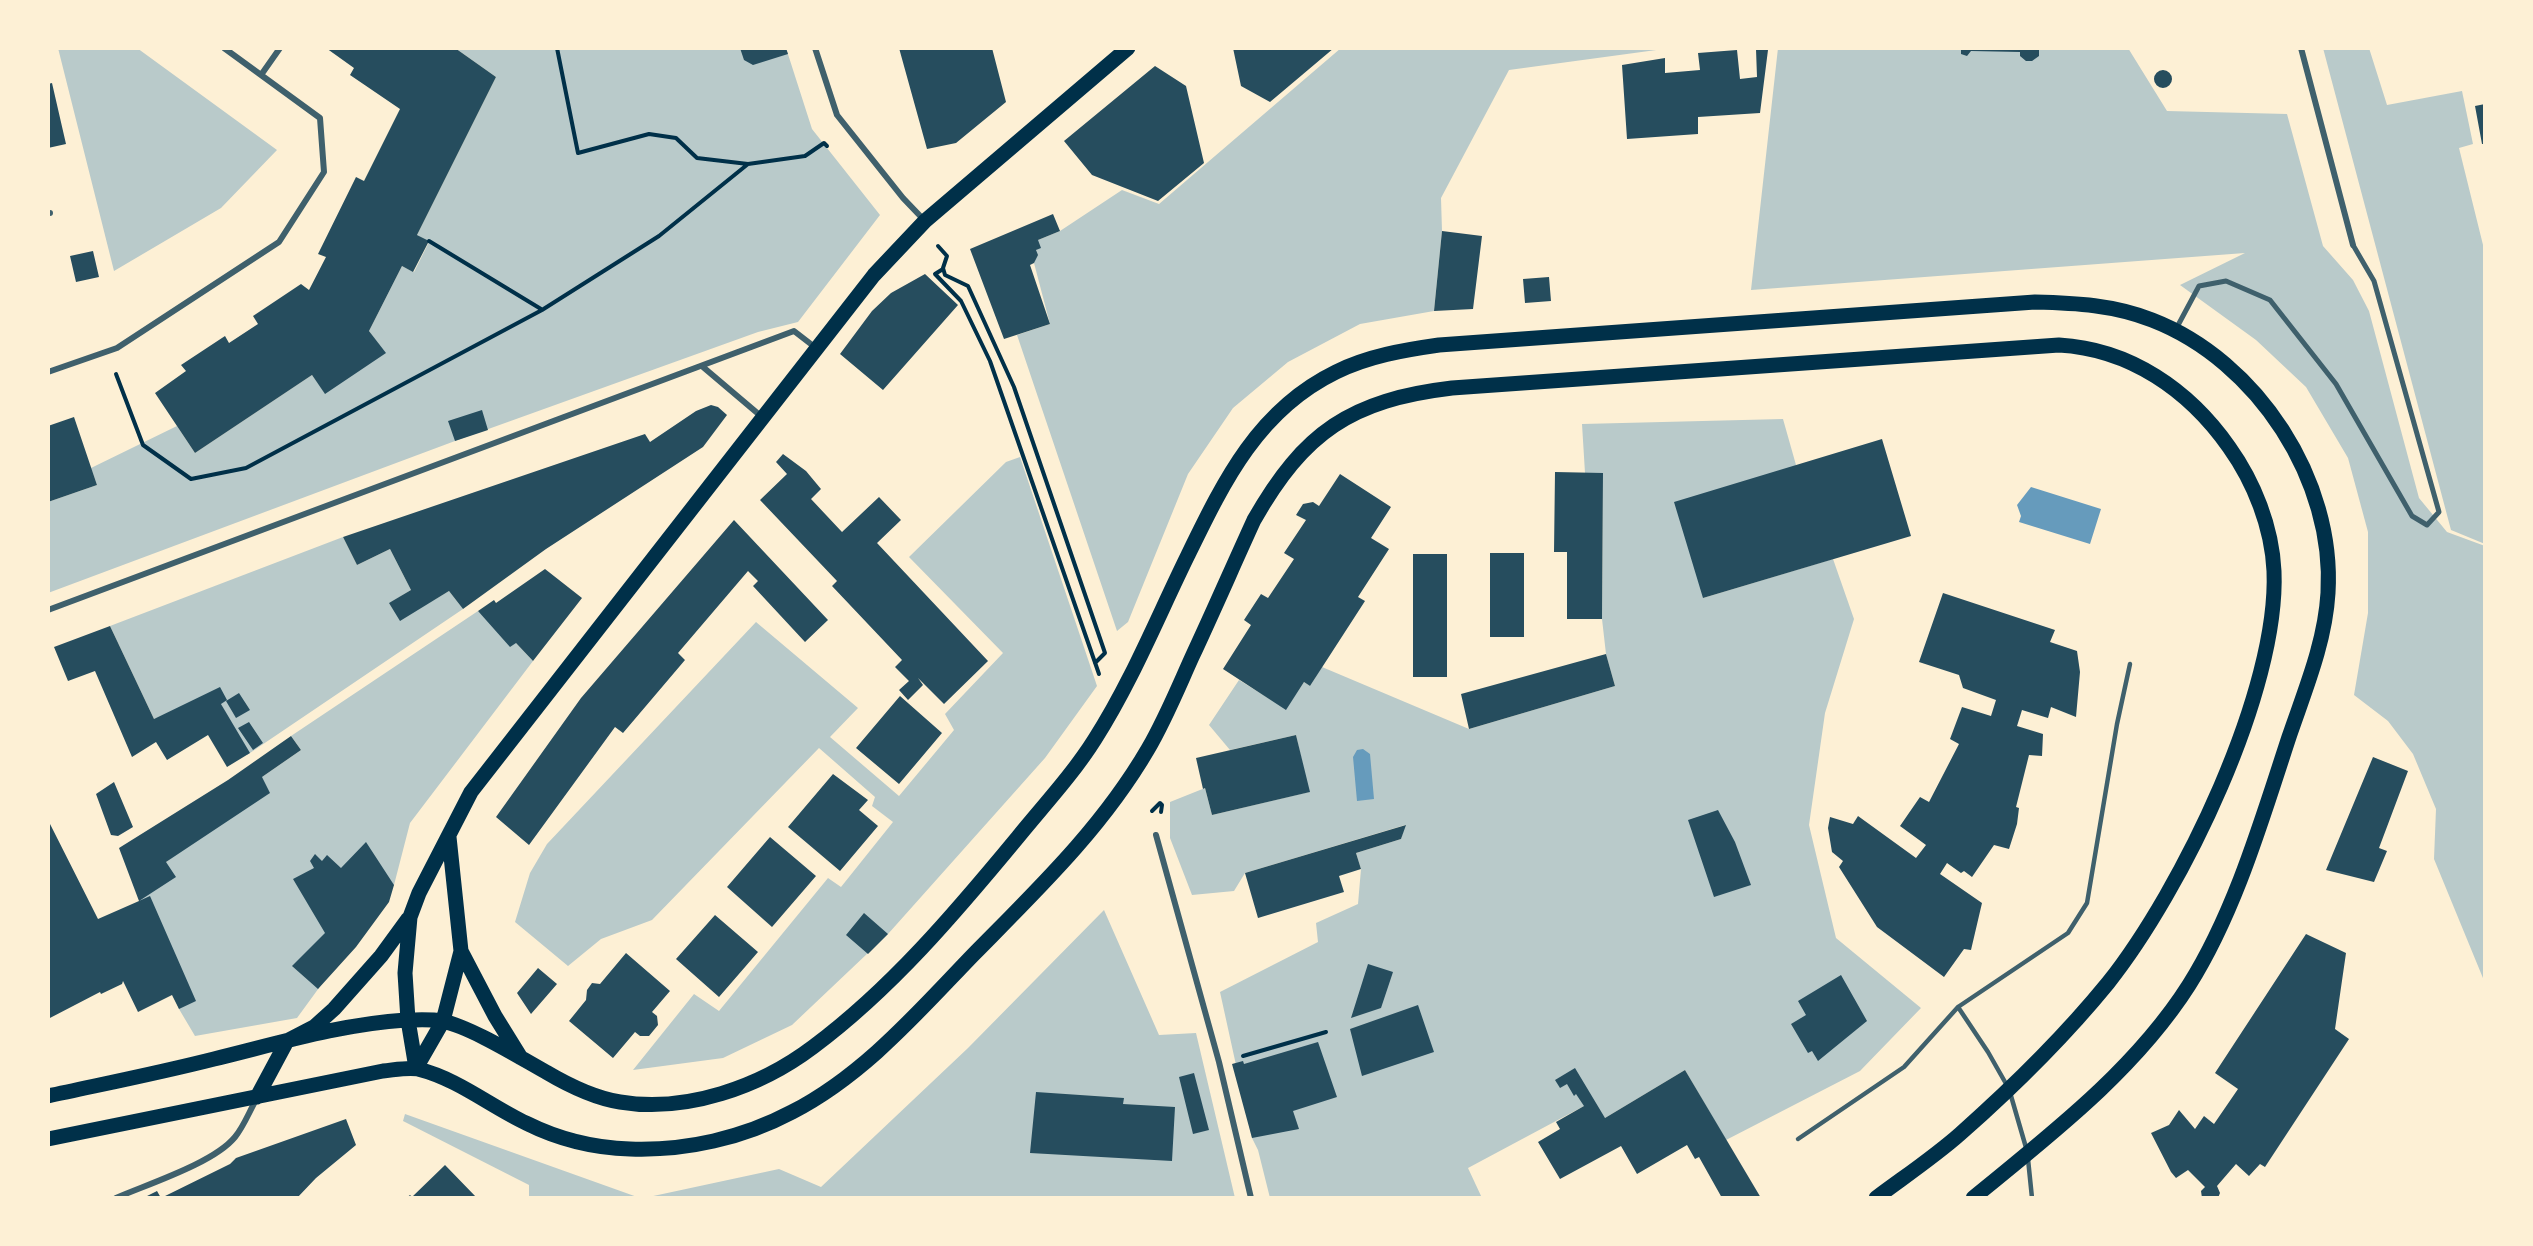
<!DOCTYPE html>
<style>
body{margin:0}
#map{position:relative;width:2533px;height:1246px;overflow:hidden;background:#fdf0d5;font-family:"Public Sans",sans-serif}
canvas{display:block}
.frame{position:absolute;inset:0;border:50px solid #fdf0d5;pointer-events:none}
</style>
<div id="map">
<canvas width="2533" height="1246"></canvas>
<div class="frame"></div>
</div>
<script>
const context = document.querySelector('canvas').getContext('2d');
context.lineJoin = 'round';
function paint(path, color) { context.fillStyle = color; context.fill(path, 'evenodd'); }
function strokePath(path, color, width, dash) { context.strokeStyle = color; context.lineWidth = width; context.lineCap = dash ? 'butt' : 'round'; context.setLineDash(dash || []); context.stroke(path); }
const green = new Path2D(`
 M58 48H137L277 150 221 208 114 271Z
 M455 48H786L812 129 880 215 798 322 758 332 455 441 48 593V502L97 485 91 468 177 426 195 453 312 375 325 393 385 353 369 331 402 266 414 272 429 242 417 235 496 77Z
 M1341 48H1671L1509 70 1441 198 1442 231 1434 311 1360 324 1288 362 1233 408 1188 474 1128 622 1117 631 1017 335 1050 324 1034 263 1038 240 1060 231 1122 190 1159 204Z
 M1778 48H2128L2167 111 2287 114 2323 246 2353 280 2369 311 2419 498 2447 532 2485 546V983L2434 859 2436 809 2413 754 2388 721 2354 695 2368 613V532L2348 458 2306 387 2256 340 2180 285 2245 253 1751 290Z
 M2323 48H2369L2387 105 2462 91 2473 144 2459 148 2485 253V544L2451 530Z
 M1783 419 1796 465 1703 598 1833 559 1854 619 1825 713 1809 825 1836 938 1921 1008 1860 1071 1726 1140 1685 1070 1605 1118 1584 1106 1468 1168 1482 1198H1270L1258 1150 1252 1138 1220 992 1318 942 1316 923 1358 904 1361 869 1356 853 1401 839 1405 825 1245 873 1234 891 1192 895 1170 838V802L1205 788 1212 815 1309 792 1296 735 1230 750 1209 725 1239 680 1286 709 1304 682 1310 686 1322 667 1469 729 1615 686 1606 654 1602 619 1603 473H1585L1582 424Z
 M1020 457 1097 686 1045 758 888 934 792 1025 723 1058 633 1070 694 994 719 1011 828 878 841 887 893 822 872 806 875 797 819 748 652 920 601 939 568 966 515 922 530 873 547 844 756 622 858 708 830 737 899 796 954 730 945 714 1003 653 909 557 1006 462Z
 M343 537 357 565 390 549 411 590 390 603 400 620 449 591 463 609 247 755 221 704 154 719 110 626Z
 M478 611 516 643 533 661 410 823 394 885 297 1018 195 1036 179 1009 139 901 164 864 262 777 301 750 291 736Z
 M1104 910 1159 1035 1196 1033 1235 1198H644L779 1169 821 1187 968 1048Z
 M405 1114 640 1198H529V1185L403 1121Z`);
const water = new Path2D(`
 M2031 487 2101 509 2090 544 2019 522 2021 516 2017 505Z
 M1363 749 1370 754 1374 799 1357 801 1353 757 1357 750Z`);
const building = new Path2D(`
 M326 48H455L496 77 417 235 429 241 413 272 402 266 369 331 386 353 325 394 312 375 195 453 155 393 186 371 181 365 225 336 229 343 258 324 253 316 301 284 309 290 326 257 318 254 356 177 364 181 400 109 350 75 354 68Z
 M740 48H786L788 54 753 65 744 60Z
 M899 48H992L1006 102 956 143 927 149Z
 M1233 48H1334L1270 102 1241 86Z
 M1961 48H2039V56L2032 61H2026L2020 56V52L1971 51 1967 56 1961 54Z
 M1756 49 1768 50 1760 113 1698 117V134L1627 139 1622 65 1665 58V73L1700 70 1698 53 1737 50 1740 79 1757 77Z
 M1155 66 1186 86 1204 163 1158 201 1092 175 1064 141Z
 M2154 79a9 9 0 1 1 18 0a9 9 0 1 1-18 0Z
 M52 83 66 144 48 148V84Z
 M2485 104V144H2482L2475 106Z
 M1053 214 1060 231 1038 240 1041 248 1036 250 1038 255 1034 263 1030 265 1050 324 1004 339 970 249Z
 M1442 231 1482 236 1473 309 1434 311Z
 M93 251 99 277 76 282 70 256Z
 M925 274 958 305 883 390 840 354 872 311 891 293Z
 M1549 277 1551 301 1525 303 1523 279Z
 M711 405 718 407 727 415 703 447 546 549 463 609 449 591 400 621 389 603 411 590 390 549 357 565 343 537 645 434 650 442 696 411Z
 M482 410 488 430 455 441 448 421Z
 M74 417 97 485 48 502V426Z
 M1882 439 1911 536 1703 598 1674 502Z
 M783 454 806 471 821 489 811 499 842 532 879 497 901 520 877 543 988 661 944 704 918 678 923 685 908 700 899 690 909 681 895 667 902 660 832 586 837 581 760 500 787 474 776 462Z
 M1555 472 1603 473 1602 619H1567V552H1554Z
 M1340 474 1391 507 1371 538 1389 549 1358 597 1365 601 1310 686 1304 682 1286 710 1223 669 1251 625 1244 620 1261 594 1268 598 1294 559 1284 553 1306 520 1296 515 1303 504 1313 502 1319 506Z
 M734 520 828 620 805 642 753 586 758 581 748 571 678 653 685 660 623 733 615 727 529 845 496 817 581 698Z
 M1490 553H1524V637H1490Z
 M1413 554H1447V677H1413Z
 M545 569 582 598 533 661 516 643 510 647 478 611 494 600 496 603Z
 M1943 593 2055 630 2050 642 2077 651 2080 672 2076 717 2051 707 2048 718 2022 710 2017 726 2043 734 2042 756 2029 755 2016 807 2019 808 2017 824 2009 849 1994 845 1972 877 1964 871 1961 873 1947 863 1940 874 1982 903 1971 950 1964 949 1944 977 1877 927 1839 867 1843 861 1832 852 1828 828 1830 817 1853 824 1858 816 1916 858 1926 845 1900 826 1920 797 1929 802 1959 744 1950 739 1962 707 1991 716 1996 700 1963 688 1959 675 1919 662Z
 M110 626 154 719 220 687 227 700 221 704 250 753 227 767 208 735 167 760 156 742 132 757 95 671 68 681 54 647Z
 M1606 654 1615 686 1469 729 1461 694Z
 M239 693 250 710 236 718 226 701Z
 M900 696 942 733 899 784 856 748Z
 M249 722 263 743 253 750 238 728Z
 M1296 735 1310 792 1212 815 1205 788 1203 789 1196 758Z
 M291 736 301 750 262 777 270 793 166 862 176 877 139 901 150 896 196 1001 179 1009 172 995 138 1012 123 981 122 984 101 994 100 992 48 1019V820L98 919 139 901 119 848 228 780Z
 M2373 757 2408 771 2379 848 2387 851 2374 882 2326 870Z
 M833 774 868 800 859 810 878 826 840 871 788 827Z
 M114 782 133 827 118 836 111 835 96 794Z
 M1718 810 1735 842 1751 885 1714 897 1688 820Z
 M1406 825 1401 839 1356 853 1361 869 1339 876 1344 892 1258 918 1245 873Z
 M770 837 816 876 772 927 727 887Z
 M366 842 394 885 389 902 356 947 318 989 292 966 325 933 293 879 314 868 310 861 315 854 322 861 327 855 341 868Z
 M864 913 888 934 868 954 846 935Z
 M715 915 758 952 719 997 676 959Z
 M2306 934 2346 953 2335 1029 2349 1039 2265 1167 2260 1164 2249 1176 2236 1164 2217 1186 2220 1193 2218 1198H2202L2201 1191 2205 1187 2188 1170 2176 1178 2171 1172 2151 1133 2169 1125 2179 1110 2195 1129 2204 1116 2214 1124 2238 1089 2215 1073Z
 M626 953 670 991 652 1012 657 1016 658 1025 649 1036H640L635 1032 613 1058 569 1021 586 1000 587 990 592 983 600 984Z
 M1368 964 1393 972 1381 1008 1351 1018Z
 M538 968 557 984 531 1014 517 993Z
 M1841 975 1867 1021 1818 1061 1812 1051 1808 1053 1791 1024 1806 1015 1798 1001Z
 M1418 1005 1434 1052 1362 1076 1350 1029Z
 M1318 1042 1337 1097 1293 1111 1299 1129 1252 1138 1232 1064 1243 1061 1244 1064Z
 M1575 1068 1605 1118 1685 1070 1761 1198H1722L1699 1157 1695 1159 1687 1145 1637 1174 1621 1146 1560 1179 1538 1142 1560 1129 1556 1122 1584 1106 1576 1094 1574 1096 1567 1084 1560 1088 1555 1080Z
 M1194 1073 1209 1130 1193 1134 1179 1077Z
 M1036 1092 1124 1098 1123 1104 1175 1107 1172 1161 1030 1153Z
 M346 1119 356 1145 316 1178 297 1198H161L230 1164 236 1158Z
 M445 1165 477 1198H406L410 1195 412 1197Z
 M157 1191 161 1198H143Z`);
const path = new Path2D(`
 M557 48 578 153 649 134 676 138 697 158 748 164 805 156 824 143 827 146
 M429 241 541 309
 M938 246 947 256 943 268 945 275 968 286 1014 387 1105 653 1095 663
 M943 269 935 274 961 301 990 361 1099 674
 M116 374 143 445 191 479 246 468 542 310 659 236 748 164
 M1152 811 1160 803 1162 805 1161 812
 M1243 1056 1326 1032`);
const service = new Path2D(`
 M1958 1007 2068 933 2087 903 2117 724 2130 664
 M1798 1139 1904 1067 1958 1007 1988 1052 2009 1089 2027 1151
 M2028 1159 2032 1198`);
const pedestrian = new Path2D(`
 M2176 329 2199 286 2226 281 2270 300 2336 384 2412 516 2427 525 2439 512 2374 281 2353 245`);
const minor = new Path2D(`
 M815 48 837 115 903 198 925 221
 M2301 48 2353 245
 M261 75 280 48
 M48 213H50
 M703 367 762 417
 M48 372 117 348 279 242 324 172 320 118 224 48
 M48 610 794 331 816 348
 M1156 835 1219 1062 1251 1198
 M116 1198C148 1184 214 1163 235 1137 244 1126 249 1112 256 1100`);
const primary = new Path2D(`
 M449 837 461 951 495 1016 521 1058
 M416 1068 408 1020 405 973 410 917 419 893 471 792 874 275 925 221 1128 48
 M416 1068 443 1021 461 951
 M48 1096C103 1084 159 1073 214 1059 276 1044 341 1024 406 1020 417 1020 431 1019 442 1021 471 1027 519 1057 546 1072 568 1085 594 1098 620 1102 686 1113 760 1087 813 1047 891 989 956 912 1018 837 1044 805 1073 774 1095 739 1132 681 1158 616 1188 555 1224 481 1258 410 1336 372 1368 356 1404 350 1439 345L2035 302C2076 303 2114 305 2152 320 2258 361 2335 481 2328 593 2325 643 2305 690 2289 737 2262 819 2235 912 2189 985 2135 1070 2050 1135 1973 1198
 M257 1097 287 1041 314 1027 334 1009 381 956 408 919
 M48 1139 383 1071C394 1070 408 1067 418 1069 458 1079 490 1106 526 1123 558 1139 594 1148 630 1149 686 1151 743 1138 792 1112 864 1075 918 1012 973 955 1037 890 1102 828 1148 749 1165 720 1178 688 1192 657 1213 612 1233 566 1254 520 1304 432 1351 400 1452 388L2059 345C2130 349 2189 390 2229 447 2254 482 2272 527 2274 571 2279 690 2182 890 2108 983 2064 1037 2012 1088 1960 1134 1934 1157 1904 1177 1876 1198`);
paint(green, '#b9caca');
paint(water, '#669bbc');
paint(building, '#264d5e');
strokePath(path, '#003049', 4);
strokePath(service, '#3f606c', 4.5);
strokePath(pedestrian, '#3f606c', 5);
strokePath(minor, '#3f606c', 6);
strokePath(primary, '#003049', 15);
</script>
